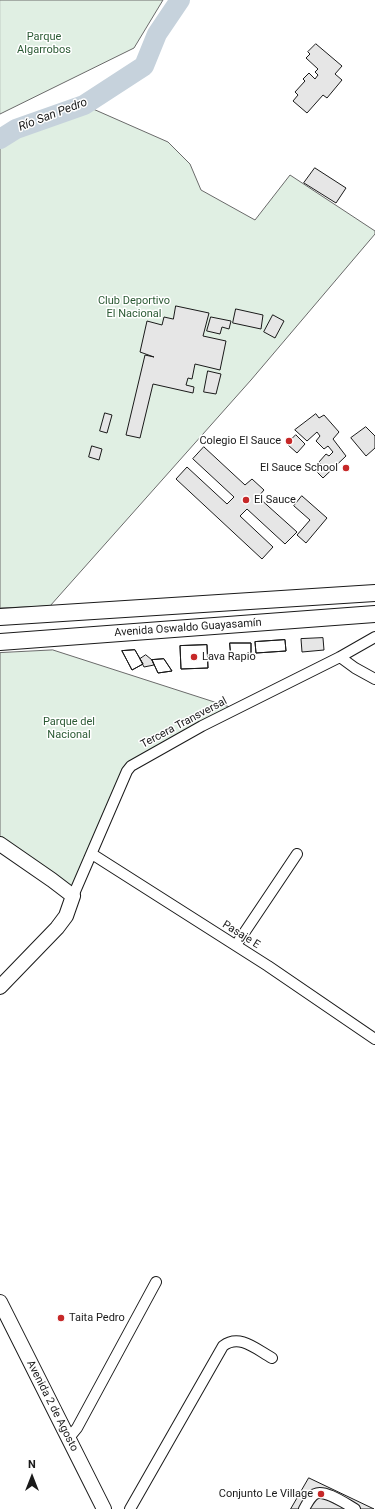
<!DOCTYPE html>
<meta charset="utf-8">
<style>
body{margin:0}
#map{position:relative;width:375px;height:1509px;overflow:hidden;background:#fff;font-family:Roboto,sans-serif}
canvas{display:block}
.north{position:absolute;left:12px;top:1457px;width:40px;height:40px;-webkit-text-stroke:3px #fff;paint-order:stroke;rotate:0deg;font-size:11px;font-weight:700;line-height:16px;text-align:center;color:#1a1a1a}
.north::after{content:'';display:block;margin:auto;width:14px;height:18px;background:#1a1a1a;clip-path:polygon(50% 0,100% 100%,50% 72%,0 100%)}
</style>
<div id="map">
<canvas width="375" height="1509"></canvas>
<div class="north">N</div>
</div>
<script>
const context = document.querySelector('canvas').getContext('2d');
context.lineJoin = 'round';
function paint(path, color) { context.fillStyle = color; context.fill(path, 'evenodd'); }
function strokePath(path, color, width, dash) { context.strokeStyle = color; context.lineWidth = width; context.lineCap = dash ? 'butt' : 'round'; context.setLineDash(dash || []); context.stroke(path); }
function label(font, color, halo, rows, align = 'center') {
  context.font = font + ' Roboto,sans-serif'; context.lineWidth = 3; context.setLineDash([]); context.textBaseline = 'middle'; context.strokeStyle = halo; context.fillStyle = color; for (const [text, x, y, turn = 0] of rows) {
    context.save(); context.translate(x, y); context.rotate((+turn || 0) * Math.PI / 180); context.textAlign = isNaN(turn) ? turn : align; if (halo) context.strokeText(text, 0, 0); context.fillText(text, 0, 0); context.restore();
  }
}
const green = new Path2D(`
 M0 0H163L134 48 0 114Z
 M84 105 168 142 190 164 201 190 255 220 290 175 375 231V234L251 380 50 606 0 608V139L16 129Z
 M53 650 233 708 129 765 72 902 0 847V653Z`);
const river = new Path2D(`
 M0 139 16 129 84 105 144 66 157 34 180 0`);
const building = new Path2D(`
 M316 44 342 66 335 74 342 80 327 98 323 95 307 113 293 101 298 95 295 92 305 81 303 79 309 73 315 79 318 75 315 72 318 69 306 58 310 54 308 52Z
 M315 168 346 188 336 203 304 183Z
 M176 306 209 313 203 336 226 341 220 370 195 364 192 379 188 378 186 385 194 387 193 393 153 384 140 438 126 435 145 355 154 357 140 352 147 321 162 325 164 317 173 319Z
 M236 309 263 315 261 329 233 323Z
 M273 315 284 321 275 338 264 332Z
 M211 317 231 321 229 329 222 327 220 334 207 331Z
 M208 371 221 374 216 394 204 392Z
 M105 413 112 415 107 433 100 431Z
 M316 414 319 418 324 415 339 432 333 439 346 456 323 478 316 471 321 465 319 462 326 454 329 456 333 452 328 446 324 449 316 441 320 436 317 432 307 441 295 430Z
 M366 427 375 436V448L366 456 351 438Z
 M296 435 305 444 297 453 287 444Z
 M92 446 102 449 99 460 89 457Z
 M204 447 245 485 252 479 264 490 258 497 297 532 285 544 247 509 240 516 273 547 262 559 176 479 187 467 227 504 234 497 193 459Z
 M302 496 327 518 306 543 297 535 310 520 294 506Z
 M323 638 324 650 302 652 301 639Z
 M285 640 286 651 256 653 255 642Z
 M285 640 286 651 256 653 255 642Z
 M230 643H251V654H231Z
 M230 643H251V654H231Z
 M207 645 208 668 181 669 180 646Z
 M207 645 208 668 181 669 180 646Z
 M135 650 143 664 132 670 122 651Z
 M135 650 143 664 132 670 122 651Z
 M146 655 152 660 154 665 144 667 140 659Z
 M164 659 172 671 158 673 152 660Z
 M164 659 172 671 158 673 152 660Z
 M309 1478 374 1509H291Z`);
const street = new Path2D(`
 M340 657 355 668 375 679
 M92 854 268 966 375 1039
 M73 896 127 771 131 766 202 726 340 657 375 637
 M236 945 297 854
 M68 1439 77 1428 156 1282
 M130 1509 223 1346C240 1333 257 1350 272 1358
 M304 1509C307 1504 310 1497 315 1494 325 1489 346 1504 355 1509`);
const secondary = new Path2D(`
 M0 844 52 880 73 896 66 916 57 928 0 987
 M0 1302 104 1509`);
const primary = new Path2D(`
 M0 617 375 593
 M0 642 375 614`);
const markers = [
 [289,441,4,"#c62828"],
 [346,468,4,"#c62828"],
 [246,500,4,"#c62828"],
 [194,657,4,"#c62828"],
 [61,1318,4,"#c62828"],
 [321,1494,4,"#c62828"]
];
const parkNames = [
 ["Parque",44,37],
 ["Algarrobos",44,50],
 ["Club Deportivo",134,301],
 ["El Nacional",134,314],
 ["Parque del",69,722],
 ["Nacional",69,735]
];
const poiNames = [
 ["Colegio El Sauce",281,441],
 ["El Sauce School",338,468],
 ["El Sauce",254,500,"left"],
 ["Lava Rapio",202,657,"left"],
 ["Taita Pedro",69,1318,"left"],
 ["Conjunto Le Village",313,1494]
];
const streetNames = [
 ["Avenida Oswaldo Guayasamín",188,628,-4],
 ["Tercera Transversal",184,723,-28],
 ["Pasaje E",241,935,32],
 ["Avenida 2 de Agosto",52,1406,63]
];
const waterNames = [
 ["Río San Pedro",53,115,-21]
];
paint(green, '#e0efe3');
strokePath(green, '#6a6a6a', 1);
strokePath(river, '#c6d2dc', 20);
paint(building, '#e6e6e6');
strokePath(building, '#1a1a1a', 1);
strokePath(street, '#1a1a1a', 12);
strokePath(secondary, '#1a1a1a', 16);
strokePath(primary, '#1a1a1a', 18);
strokePath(street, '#fff', 10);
strokePath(secondary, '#fff', 14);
strokePath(primary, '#fff', 16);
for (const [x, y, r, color] of markers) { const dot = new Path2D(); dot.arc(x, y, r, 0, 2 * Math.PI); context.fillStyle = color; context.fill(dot); strokePath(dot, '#fff', 1.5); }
label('11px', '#2b5a34', '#fff', parkNames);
label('11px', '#1a1a1a', '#fff', poiNames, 'right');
label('11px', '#1a1a1a', '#fff', streetNames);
label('italic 12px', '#1a1a1a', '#fff', waterNames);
</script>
